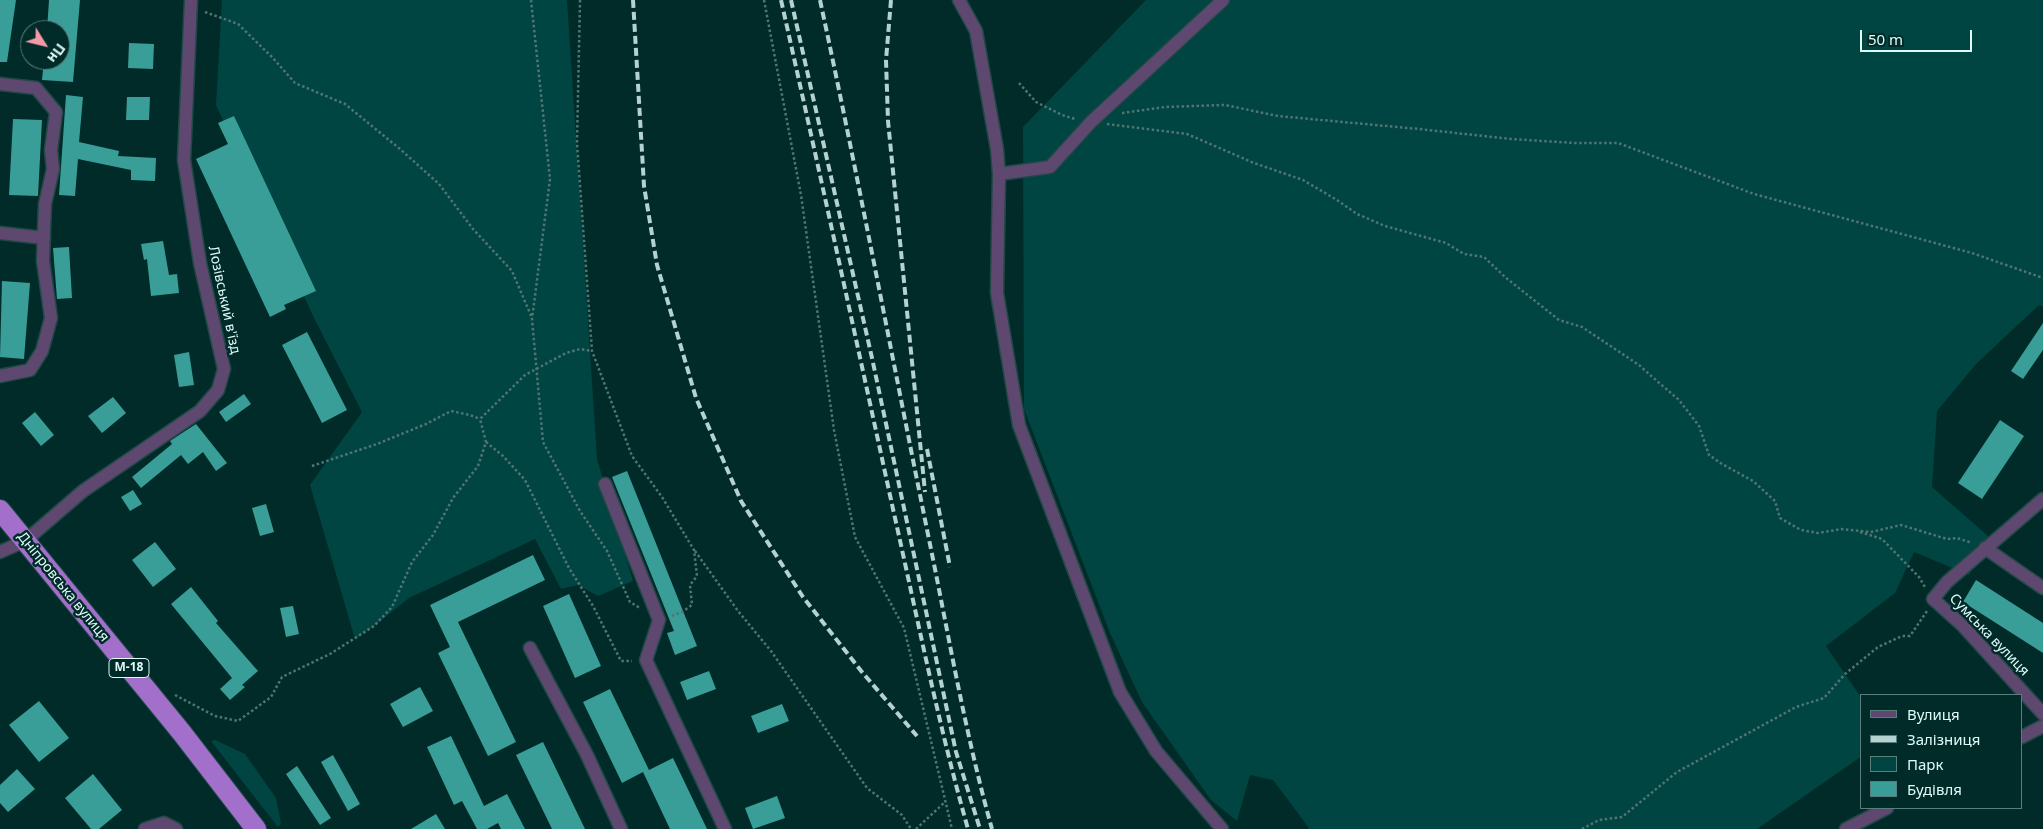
<!DOCTYPE html>
<meta charset="utf-8">
<style>
body{margin:0}
#map{position:relative;width:2043px;height:829px;overflow:hidden;background:#002b29;font-family:"Noto Sans",sans-serif}
canvas{display:block}
.legend{position:absolute;left:1860px;top:694px;width:162px;height:115px;box-sizing:border-box;background:#002b29;border:1px solid #597e7c;margin:0;padding:6px 9px;list-style:none;font-size:15px;color:#dffbf8}
.legend li{display:flex;align-items:center;gap:10px;height:25px}
.legend b{width:25px;border:1px solid #597e7c}
.north{position:absolute;left:20px;top:20px;width:50px;height:50px;box-sizing:border-box;background:#002b29;border:1px solid #597e7c;border-radius:50%;rotate:126deg;font-size:14px;font-weight:700;line-height:20px;text-align:center;color:#dffbf8}
.north::after{content:'';display:block;margin:auto;width:18px;height:22px;background:#f39aa9;clip-path:polygon(50% 0,100% 100%,50% 72%,0 100%)}
.scale{position:absolute;left:1860px;top:30px;width:112px;height:22px;box-sizing:border-box;border:2px solid #dffbf8;border-top:0;padding-left:6px;font-size:15px;line-height:18px;white-space:nowrap;color:#dffbf8;-webkit-text-stroke:4px #002b29;paint-order:stroke}
</style>
<div id="map">
<canvas width="2043" height="829"></canvas>
<ul class="legend">
<li><b style="height:6px;background:#5e4870"></b>Вулиця</li>
<li><b style="height:6px;background:#b4d2d0"></b>Залізниця</li>
<li><b style="height:14px;background:#004541"></b>Парк</li>
<li><b style="height:14px;background:#389e97"></b>Будівля</li>
</ul>
<div class="north">Пн</div>
<div class="scale">50 m</div>
</div>
<script>
const context = document.querySelector('canvas').getContext('2d');
context.lineJoin = 'round';
function paint(path, color) { context.fillStyle = color; context.fill(path, 'evenodd'); }
function strokePath(path, color, width, dash) { context.strokeStyle = color; context.lineWidth = width; context.lineCap = dash ? 'butt' : 'round'; context.setLineDash(dash || []); context.stroke(path); }
function label(font, color, halo, rows, align = 'center') {
  context.font = font + ' "Noto Sans",sans-serif'; context.lineWidth = 5; context.setLineDash([]); context.textBaseline = 'middle'; context.strokeStyle = halo; context.fillStyle = color; for (const [text, x, y, turn = 0] of rows) {
    context.save(); context.translate(x, y); context.rotate((+turn || 0) * Math.PI / 180); context.textAlign = isNaN(turn) ? turn : align; if (halo) context.strokeText(text, 0, 0); context.fillText(text, 0, 0); context.restore();
  }
}
const green = new Path2D(`
 M222 0H567L597 459 633 581 598 596 578 585 561 589 535 539 409 598 374 626 355 639 310 485 362 412 314 318 216 105Z
 M1146 0H2043V307L2039 305 1976 364 1937 411 1932 487 1988 536 1969 575 1914 552 1895 593 1826 646 1862 699V756L1757 829H1308L1309 828 1273 780 1250 775 1237 821 1211 800 1142 702 1110 633 1024 409 1023 127Z
 M215 740 245 754 276 798 281 824 278 827 211 741Z`);
const building = new Path2D(`
 M0 0H16L7 62H0Z
 M49 0H80L73 82 42 80 44 60H60V30H47Z
 M129 43 154 44 153 69 128 68Z
 M66 95 83 97 79 142 119 151 118 156 156 158 155 181 131 180V170L78 159 75 196 59 195Z
 M127 97H150L149 120H126Z
 M234 116 316 291 284 305 286 309 270 317 196 159 228 144 218 123Z
 M13 119 42 120 38 196 9 195Z
 M163 241 169 275 177 274 179 293 151 296 147 259 144 260 141 244Z
 M69 247 72 298 57 299 53 248Z
 M2 281 30 283 24 359 0 357Z
 M2043 323V350L2023 379 2011 371Z
 M307 332 347 410 322 423 282 345Z
 M189 352 194 385 179 387 174 355Z
 M244 394 251 404 226 422 219 412Z
 M113 397 126 413 102 433 88 416Z
 M35 412 54 435 41 446 22 423Z
 M2000 420 2024 436 1982 499 1958 483Z
 M196 424 227 463 216 471 203 452 188 464 181 455 141 488 132 477 172 444 170 441Z
 M627 471 697 646 675 655 667 633 674 631 612 477Z
 M133 490 142 504 130 511 121 497Z
 M266 504 274 532 260 536 252 508Z
 M155 542 176 569 153 587 132 560Z
 M533 555 545 580 458 622 516 742 488 756 438 653 450 647 430 605Z
 M1976 580 2043 623V653L1963 602Z
 M191 587 218 621 216 623 258 671 242 685 245 687 230 700 220 689 232 678 171 604Z
 M569 594 601 666 575 678 543 606Z
 M293 606 299 634 286 637 280 608Z
 M709 671 716 689 687 700 680 682Z
 M420 687 433 711 403 727 390 704Z
 M610 689 649 770 673 758 707 829H670L643 772 622 783 583 702Z
 M39 701 69 738 39 762 9 725Z
 M782 704 789 721 758 733 751 716Z
 M451 736 484 806 507 794 525 829H501L498 823 487 829H477L462 801 454 805 427 747Z
 M543 742 585 829H552L516 755Z
 M333 755 360 804 348 811 321 762Z
 M297 766 331 818 320 825 286 774Z
 M17 769 35 789 8 812 0 803V785Z
 M93 774 122 810 99 829H91L65 798Z
 M777 796 785 818 753 829 745 808Z
 M436 814 445 829H411Z`);
const path = new Path2D(`
 M531 0 550 179 532 319 543 442 580 511 607 551 630 602 640 608
 M580 0 577 143 592 351 632 456 662 497 694 550 697 576 690 585 692 605 682 612 671 616
 M764 0 801 195 834 430 855 537 904 628 952 829
 M205 12 238 24 272 57 295 83 345 104 400 149 439 184 473 229 512 271 532 318
 M1019 83 1036 102 1062 115 1075 119
 M1122 113 1165 107 1225 105 1278 116 1419 129 1511 139 1575 143H1618L1754 194 1972 253 2043 278
 M1107 124 1187 134 1254 163 1303 180 1337 200 1357 214 1385 226 1446 243 1464 254 1484 257 1505 277 1559 320 1582 327 1639 365 1657 381 1679 400 1699 426 1709 455 1722 464 1753 481 1775 501 1780 518 1801 530 1818 533 1842 529 1871 532 1901 525 1947 539 1957 538 1972 543
 M486 442 503 456 525 480 569 568 593 606 621 661H632
 M312 466 377 444 426 424 451 411 470 415 480 419
 M1860 532 1882 539 1919 577 1925 587
 M695 551 738 611 771 651 867 788 902 815 911 829
 M175 695 215 716 238 721 271 697 282 677 330 654 374 626 392 607 412 562 433 535 453 498 478 466 486 442 480 419 525 375 566 353 580 349 592 351
 M916 829 945 802
 M1582 829 1599 820 1622 817 1677 772 1796 707 1824 698 1845 674 1878 647 1902 636H1910L1927 611`);
const minor = new Path2D(`
 M959 0 976 31 997 149 999 174 997 293 1019 425 1120 692 1156 751 1222 829
 M0 84 36 88 56 112 51 150 53 169 45 204 44 230 43 261 51 318 42 351 30 370 0 376
 M999 174 1050 167 1091 122 1223 0
 M0 233 44 238
 M605 484 659 620 646 660 725 829
 M2043 499 1947 582 1933 599 1962 625 2043 714
 M1985 548 2043 588
 M0 552 25 541 83 491 200 411 218 390 224 369 200 263 184 160 191 0
 M530 648 587 755 621 829
 M2022 737 2043 726
 M145 829 164 823 176 829
 M1846 829 1887 808`);
const trunk = new Path2D(`
 M0 510 182 733 256 829`);
const rail = new Path2D(`
 M633 0 644 186 657 265 696 398 741 501 803 597 862 672 917 736
 M781 0C819 169 856 339 893 509 917 616 938 723 968 829
 M791 0 872 358 956 752 980 829
 M820 0C860 186 895 373 933 559 951 649 967 740 992 829
 M891 0 886 60 888 121 925 492
 M927 449 950 567`);
const shields = [
 [129,668,40]
];
const shieldNames = [
 ["М-18",129,668]
];
const streetNames = [
 ["Лозівський в'їзд",224,300,78],
 ["Дніпровська вулиця",63,587,51],
 ["Сумська вулиця",1989,635,46]
];
paint(green, '#004541');
paint(building, '#389e97');
strokePath(minor, '#1f4846', 15);
strokePath(trunk, '#1f4846', 22);
strokePath(path, '#507573', 2.5, [2.5, 2.5]);
strokePath(minor, '#5e4870', 12);
strokePath(trunk, '#a270cb', 20);
strokePath(rail, '#b4d2d0', 4, [8, 4]);
for (const [x, y, w] of shields) { const box = new Path2D(); box.roundRect(x - w / 2, y - 9.5, w, 19, 4); context.fillStyle = '#002b29'; context.fill(box); strokePath(box, '#dffbf8', 1); }
label('bold 12px', '#dffbf8', null, shieldNames);
label('14px', '#dffbf8', '#002b29', streetNames);
</script>
